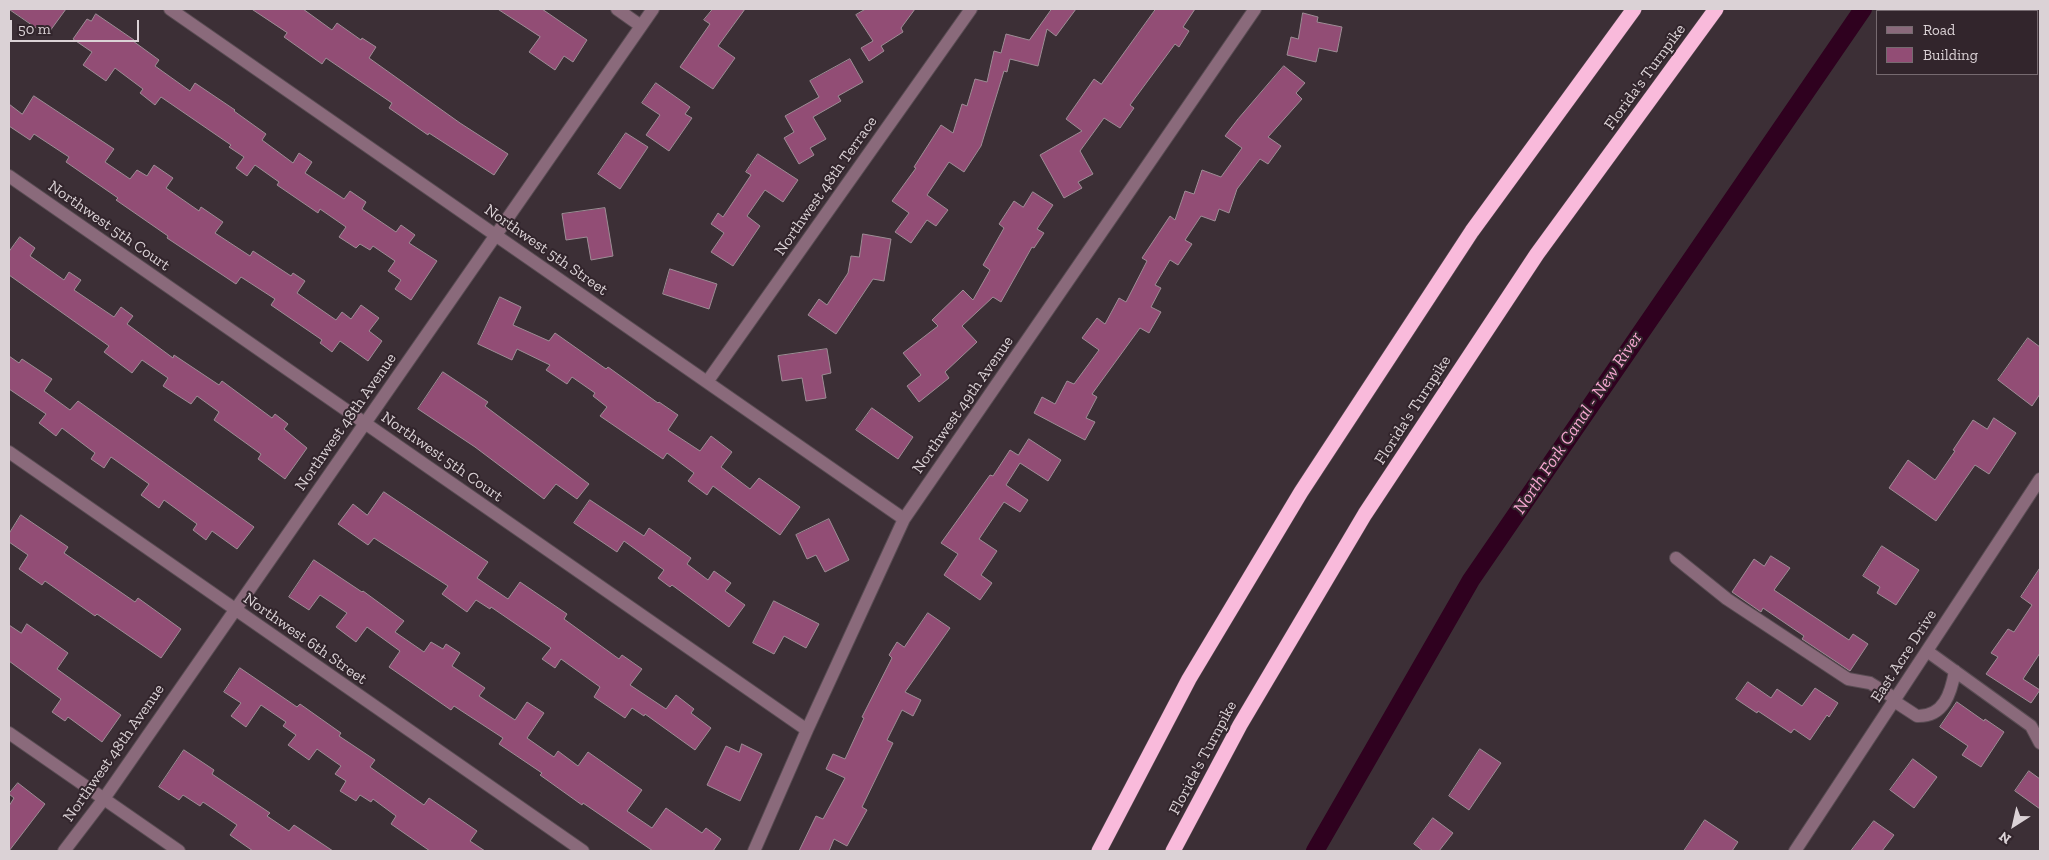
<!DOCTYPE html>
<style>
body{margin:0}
#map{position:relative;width:2049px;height:860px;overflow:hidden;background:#3c2f36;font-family:"Zilla Slab",serif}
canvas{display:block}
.frame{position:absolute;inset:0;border:10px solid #dbd2d6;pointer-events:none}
.legend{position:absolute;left:1876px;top:10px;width:162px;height:65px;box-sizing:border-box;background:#32252c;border:1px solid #766a70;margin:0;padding:6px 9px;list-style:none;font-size:15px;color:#dbd2d6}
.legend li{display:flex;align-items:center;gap:10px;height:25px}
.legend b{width:25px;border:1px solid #766a70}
.north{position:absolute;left:1989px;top:800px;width:50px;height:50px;-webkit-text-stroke:4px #32252c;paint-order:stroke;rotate:215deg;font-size:14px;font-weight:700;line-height:20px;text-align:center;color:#dbd2d6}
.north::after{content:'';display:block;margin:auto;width:18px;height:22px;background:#dbd2d6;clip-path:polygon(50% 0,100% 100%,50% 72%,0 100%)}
.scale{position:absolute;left:10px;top:20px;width:129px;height:22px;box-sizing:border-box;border:2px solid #dbd2d6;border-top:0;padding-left:6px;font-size:15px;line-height:18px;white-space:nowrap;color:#dbd2d6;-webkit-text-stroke:4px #32252c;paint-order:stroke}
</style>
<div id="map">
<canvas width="2049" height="860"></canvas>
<div class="frame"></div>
<ul class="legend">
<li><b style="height:6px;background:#8a6a7b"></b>Road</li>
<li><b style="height:14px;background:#924d75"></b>Building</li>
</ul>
<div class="north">N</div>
<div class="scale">50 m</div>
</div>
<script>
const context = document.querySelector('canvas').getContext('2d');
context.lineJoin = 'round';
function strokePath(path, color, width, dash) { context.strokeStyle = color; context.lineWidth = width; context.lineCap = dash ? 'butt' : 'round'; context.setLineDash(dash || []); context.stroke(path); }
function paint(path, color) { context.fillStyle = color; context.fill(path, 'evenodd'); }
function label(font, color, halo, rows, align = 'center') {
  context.font = font + ' "Zilla Slab",serif'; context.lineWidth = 4; context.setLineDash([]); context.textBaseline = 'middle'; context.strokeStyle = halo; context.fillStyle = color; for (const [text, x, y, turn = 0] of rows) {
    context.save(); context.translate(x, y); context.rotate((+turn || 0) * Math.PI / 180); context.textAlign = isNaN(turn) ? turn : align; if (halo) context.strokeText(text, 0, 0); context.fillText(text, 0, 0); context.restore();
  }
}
const canal = new Path2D(`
 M1315 851 1471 580 1863 9`);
const building = new Path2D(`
 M9 9H66L47 35Z
 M252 9H303L332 30 337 23 361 40 362 38 376 47 369 58 460 123 508 154 494 175 429 133 428 135 389 108 392 103 326 58 322 64 284 37 287 33Z
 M498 9H542L587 40 573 62 564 56 555 70 529 52 540 37Z
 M713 9H745L718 46 735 58 713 89 680 67 710 24 704 20Z
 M866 9H915L901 28 903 32 881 46 884 51 869 61 861 48 873 41 856 15Z
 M1052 9H1076L1056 36 1047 29 1038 66 1010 59 1007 72 1004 71 981 146 964 172 949 162 927 195 948 210 936 226 927 220 911 243 895 232 909 213 892 201 916 168 914 167 941 125 953 133 962 104 967 106 975 79 987 82 994 51 1001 53 1006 34 1029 40Z
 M1156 9H1195L1183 27 1189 31 1179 47 1175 44 1130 105 1134 108 1120 128 1104 118 1080 151 1093 174 1078 182 1082 188 1064 198 1040 155 1082 131 1066 119 1094 79 1101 84Z
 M1303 13 1318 17 1317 22 1342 27 1337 52 1319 48 1316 62 1287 55 1291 37 1298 39Z
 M96 14 134 40 133 41 159 60 155 66 190 91 195 83 235 110 234 111 266 134 262 140 293 163 299 153 312 162 305 173 344 199 350 191 366 202 362 209 396 232 401 225 415 235 409 243 437 261 411 300 395 289 401 280 388 271 395 261 373 246 370 250 360 244 356 248 339 237 346 227 320 209 318 213 277 185 279 182 255 165 247 176 236 168 244 157 229 147 231 145 161 97 155 105 140 93 143 89 115 68 106 81 83 65 92 52 73 39 87 19 91 21Z
 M850 59 863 82 838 96 841 101 813 117 826 139 810 148 814 155 799 164 784 138 794 132 785 116 819 97 810 81Z
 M1284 66 1305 83 1296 93 1302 99 1268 137 1281 146 1268 164 1260 159 1237 189 1229 213 1219 209 1215 221 1201 216 1185 240 1192 244 1178 265 1170 260 1155 285 1161 288 1151 307 1161 312 1149 333 1140 328 1092 394 1097 397 1086 418 1095 422 1085 440 1034 413 1042 397 1055 404 1067 381 1074 384 1099 350 1082 338 1097 318 1105 324 1119 298 1126 302 1147 261 1142 258 1170 216 1175 220 1185 191 1194 194 1202 170 1221 177 1242 148 1225 136 1238 119Z
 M656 83 690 107 685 114 692 118 669 151 646 135 660 115 642 103Z
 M34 96 114 149 105 162 130 179 137 170 147 176 154 165 173 178 166 188 199 211 201 207 223 222 215 233 250 256 253 251 291 276 293 273 305 281 297 293 336 320 342 312 351 319 361 305 379 318 369 331 382 341 368 361 340 341 332 352 320 343 322 340 271 305 275 299 241 277 236 284 167 238 168 236 116 200 118 198 66 162 69 157 34 134 30 140 9 126V104L22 114Z
 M626 133 648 147 620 189 598 174Z
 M758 154 798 180 783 202 765 190 747 216 760 226 733 266 711 252 724 233 711 224 718 213 723 217 751 175 746 172Z
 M1033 192 1053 205 1037 229 1044 233 1034 248 1032 247 1001 302 993 297 962 326 977 342 945 372 949 378 919 402 907 386 921 375 903 353 938 326 932 320 963 290 973 300 990 270 983 265 1004 228 999 224 1014 201 1023 207Z
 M605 208 613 256 591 260 587 237 566 240 562 214Z
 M863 234 891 239 884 281 873 279 836 334 808 315 819 299 827 305 848 273 851 256 859 257Z
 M20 237 35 248 30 256 64 280 69 272 81 280 74 290 114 317 121 307 133 316 127 324 173 358 174 355 219 385 222 381 272 418 275 414 288 424 284 429 307 448 285 479 258 459 261 454 214 420 219 412 197 396 191 404 163 386 168 378 142 360 132 373 104 352 109 346 9 275V252Z
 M670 269 717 284 709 309 663 294Z
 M500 297 521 307 513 325 549 341 555 333 606 369 608 367 658 403 659 402 678 415 668 430 700 451 711 436 732 452 721 467 750 489 759 478 800 507 780 535 713 486 707 495 688 481 694 473 667 453 663 459 600 416 607 407 593 396 595 393 572 377 567 384 546 370 550 365 517 349 512 360 478 344Z
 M2028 338 2040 347V394L2032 406 1998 380Z
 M827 349 831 373 822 375 826 398 806 401 802 378 782 381 778 356Z
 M9 356 19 363 22 359 52 379 44 391 70 410 78 401 254 527 237 549 212 531 206 540 193 530 197 524 164 500 159 508 141 495 149 484 111 457 104 468 91 459 95 453 62 428 56 436 39 423 46 414 9 389Z
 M443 372 488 402 485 406 589 484 577 499 556 484 544 499 475 447 418 409Z
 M872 408 913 437 898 459 856 430Z
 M1994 418 2016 433 1989 474 1975 465 1936 521 1889 488 1908 460 1935 480 1955 451 1953 450 1973 420 1987 429Z
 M1029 439 1061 460 1048 481 1020 463 1006 485 1028 500 1020 512 1004 502 979 539 997 551 981 575 992 583 980 600 944 575 958 554 941 543 990 475 993 476 1010 450 1018 455Z
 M384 492 488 562 477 578 508 599 520 582 567 614 564 619 619 659 622 655 642 669 630 685 666 709 676 695 694 709 691 713 711 728 695 750 645 714 644 716 632 708 625 718 594 697 600 687 561 659 555 668 542 659 551 648 491 607 490 609 476 600 467 612 442 594 448 586 374 538 368 545 338 524 353 504 367 515Z
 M590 500 644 536 649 528 691 558 687 564 708 580 714 571 731 583 725 591 745 605 729 627 672 585 670 587 658 578 664 570 624 541 617 552 574 523Z
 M21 515 68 547 64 553 135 602 138 598 181 629 161 658 97 614 95 616 45 581 42 585 19 569 28 555 9 542V534Z
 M829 519 849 560 825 572 816 555 807 559 796 535Z
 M1882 546 1919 570 1896 605 1877 593 1880 587 1863 576Z
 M1771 556 1790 568 1774 590 1849 640 1853 634 1868 644 1850 671 1802 639 1804 636 1763 608 1761 612 1732 592 1754 559 1764 566Z
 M314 560 362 592 363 591 404 621 395 632 424 652 431 642 443 649 446 644 460 653 452 666 485 688 479 696 515 720 527 702 544 713 527 738 554 757 558 751 578 766 588 752 642 790 627 811 652 828 666 808 702 833 706 828 721 839 713 851H653L583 803 582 805 540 775 542 773 499 744 503 738 454 706 451 710 389 667 400 651 367 627 356 642 336 627 347 613 320 595 309 610 289 597Z
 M2040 568V653L2023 679 2040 690 2031 703 1986 674 1998 657 1991 653 2008 629 2014 632 2032 605 2021 597Z
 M774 601 819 624 806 648 784 636 774 654 753 643Z
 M928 613 950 628 905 692 921 700 913 716 902 710 887 740 893 743 862 807 867 810 847 846 834 839 829 851H799L816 816 823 819 845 778 826 769 833 754 845 759 864 718 862 717 892 658 889 655 897 642 904 647Z
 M27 624 68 653 57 669 121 715 102 742 68 717 65 721 52 712 61 699 9 661V625L21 633Z
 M240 668 297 707 300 704 341 733 339 736 375 760 370 767 424 805 429 798 477 831 470 841 485 851H430L391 824 396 816 373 799 371 802 360 795 356 801 340 791 346 781 335 774 341 766 317 749 309 760 288 745 296 735 283 726 286 722 261 705 246 727 231 716 241 703 224 692Z
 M1748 682 1771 698 1777 689 1802 706 1815 688 1838 703 1829 717 1827 715 1810 740 1794 729 1791 733 1758 711 1757 713 1736 699Z
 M1957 702 1984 721 1985 719 2004 732 1981 767 1962 755 1968 746 1940 727Z
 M742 744 762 754 740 801 707 785 726 746 739 752Z
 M1480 749 1501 763 1469 810 1449 796Z
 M184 750 214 770 212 774 270 813 267 816 289 831 294 825 333 851H253L230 835 237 825 203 802 200 806 183 795 179 800 159 787Z
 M1913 759 1937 777 1914 808 1890 790Z
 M2029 771 2040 779V809L2015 791Z
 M18 783 45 804 9 851V806L14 798 9 794Z
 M1433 818 1453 833 1439 851H1423L1414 844Z
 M1705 820 1738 842 1732 851H1684Z
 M1874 821 1894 835 1882 851H1851Z`);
const minor = new Path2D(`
 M170 9 904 519
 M617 9 641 26
 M9 176 807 730
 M707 382 971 9
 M9 452 583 851
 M1676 558 1727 599 1848 679 1870 683 1896 699
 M1927 651 2031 726 2040 743
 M1894 701 1917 716C1944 717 1951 693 1955 671
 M9 733 179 851
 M64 851 103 800 653 9
 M754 851 807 730 904 519 1255 9
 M1795 851 2040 479`);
const highway = new Path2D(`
 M1099 851 1189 679 1301 492 1472 231 1634 9
 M1173 851 1240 725 1365 514 1537 254 1716 9`);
const streetNames = [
 ["Florida's Turnpike",1645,77,-54],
 ["Northwest 48th Terrace",826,186,-55],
 ["Northwest 5th Court",109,226,35],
 ["Northwest 5th Street",546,250,35],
 ["Northwest 49th Avenue",963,405,-55],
 ["Florida's Turnpike",1413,410,-57],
 ["Northwest 48th Avenue",346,422,-55],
 ["Northwest 5th Court",442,457,35],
 ["Northwest 6th Street",305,639,35],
 ["East Acre Drive",1904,656,-57],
 ["Northwest 48th Avenue",114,753,-55],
 ["Florida's Turnpike",1203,758,-62]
];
const waterNames = [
 ["North Fork Canal - New River",1578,423,-56]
];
strokePath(canal, '#2f011f', 18);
paint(building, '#924d75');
strokePath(building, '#9d8d95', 1);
strokePath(minor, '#594c53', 14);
strokePath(highway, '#594c53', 16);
strokePath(minor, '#8a6a7b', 12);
strokePath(highway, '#f9badb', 15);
label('16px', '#dbd2d6', '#32252c', streetNames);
label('italic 18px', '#f6a7d1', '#32252c', waterNames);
</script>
